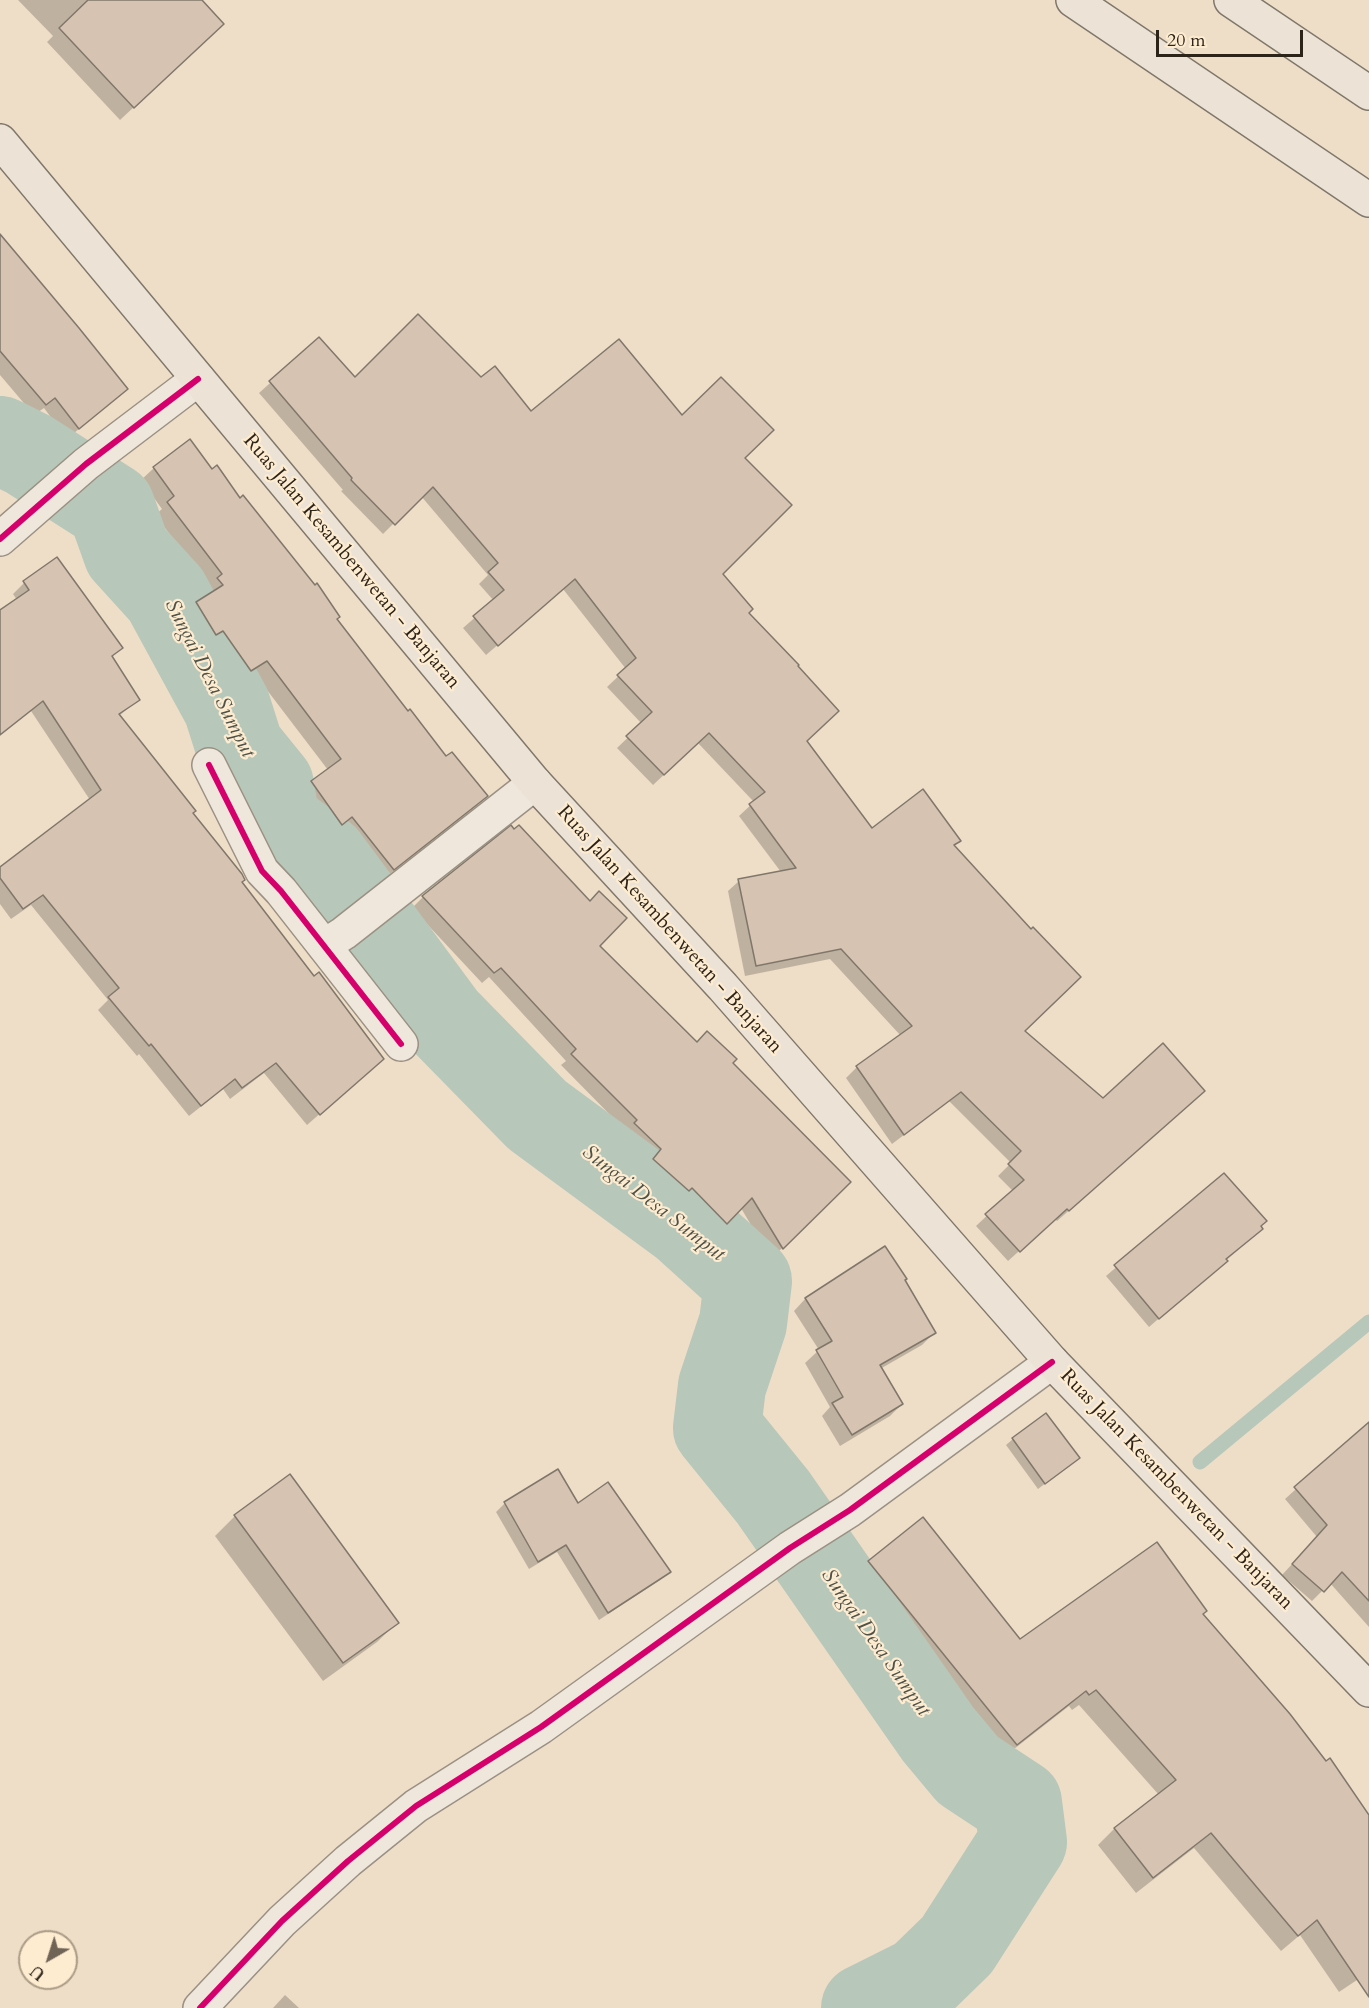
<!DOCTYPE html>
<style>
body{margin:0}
#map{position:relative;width:1369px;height:2008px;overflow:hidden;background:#eedec7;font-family:Cardo,serif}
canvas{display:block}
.north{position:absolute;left:18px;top:1930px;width:60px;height:60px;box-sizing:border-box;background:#feecd1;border:2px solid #aa9c87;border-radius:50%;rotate:219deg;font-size:16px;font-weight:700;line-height:24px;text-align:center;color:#2c2319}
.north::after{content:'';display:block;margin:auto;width:21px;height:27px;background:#706456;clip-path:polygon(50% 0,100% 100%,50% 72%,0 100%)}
.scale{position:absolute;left:1156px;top:30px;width:147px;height:27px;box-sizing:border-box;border:3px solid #2c2319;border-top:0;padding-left:8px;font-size:18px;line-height:21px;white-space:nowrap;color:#2c2319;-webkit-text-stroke:4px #feecd1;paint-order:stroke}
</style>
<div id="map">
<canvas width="1369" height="2008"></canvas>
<div class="north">U</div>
<div class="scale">20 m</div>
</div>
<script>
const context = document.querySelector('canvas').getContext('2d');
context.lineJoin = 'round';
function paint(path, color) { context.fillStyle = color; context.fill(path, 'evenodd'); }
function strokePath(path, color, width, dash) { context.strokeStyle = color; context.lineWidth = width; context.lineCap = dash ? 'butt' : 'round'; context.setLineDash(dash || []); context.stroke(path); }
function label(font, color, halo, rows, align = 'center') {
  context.font = font + ' Cardo,serif'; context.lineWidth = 4.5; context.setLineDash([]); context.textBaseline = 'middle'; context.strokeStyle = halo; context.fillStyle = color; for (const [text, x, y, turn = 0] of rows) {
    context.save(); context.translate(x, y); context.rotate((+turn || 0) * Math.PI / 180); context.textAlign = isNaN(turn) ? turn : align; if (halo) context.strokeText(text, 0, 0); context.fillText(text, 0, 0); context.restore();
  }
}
const shadow = new Path2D(`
 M18 0H200L209 37 120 120 47 42 53 36Z
 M0 236 126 389 67 439 44 408 34 415 0 375Z
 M319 339 355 379H481L531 413 682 417 743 458 721 574 747 613 805 741 871 830 959 840 953 846 1023 1032 1103 1100 1193 1102 1057 1221 1055 1219 1008 1261 976 1226 1013 1191 998 1176 1011 1163 949 1101 892 1144 846 1078 857 1067 901 1036 830 959 745 976 728 891 739 881 781 872 739 816 754 802 698 743 653 785 617 748 642 724 607 687 626 669 563 589 486 655 463 628 494 601 479 584 488 575 421 496 383 534 341 491 343 490 259 393Z
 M190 442 211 471 240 500 445 759 486 796 474 808 381 881 339 828 330 836 300 794 312 782 328 770 254 673 239 682 210 642 203 646 185 616 197 604 209 596 206 591 210 587 155 515 162 509 141 480 154 468Z
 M57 559 121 648 111 657 138 700 119 716 191 813 370 1070 307 1125 264 1073 230 1099 223 1089 189 1116 139 1054 137 1056 98 1010 108 1000 31 905 11 919 0 904V869L90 800 31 711 0 735V612L17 600 13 594 24 583Z
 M511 827 598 946 697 1043 728 1060 849 1182 771 1259 741 1208 715 1234 680 1198 677 1201 643 1171 651 1161 624 1135 627 1132 561 1065 566 1061 489 977 482 983 412 908 423 897Z
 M1224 1175 1259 1227 1252 1238 1149 1327 1106 1276Z
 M884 1248 934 1333 922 1345 880 1369 902 1404 890 1416 840 1446 822 1416 830 1407 805 1363 819 1350 794 1311 805 1299Z
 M1369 1431V1627L1330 1583 1312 1601 1282 1575 1317 1537 1285 1499 1359 1432Z
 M1013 1439 1071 1464 1038 1489 1006 1445Z
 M290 1476 397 1623 377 1642 323 1681 215 1536 235 1516Z
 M505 1503 577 1505 669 1572 660 1580 599 1620 557 1552 529 1569 496 1512Z
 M869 1563 1020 1641 1201 1614 1369 1819V1972L1339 1992 1300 1935 1281 1951 1194 1848 1136 1893 1098 1845 1114 1829 1159 1795 1079 1705 1072 1710 1069 1706 1000 1760 853 1579Z
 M285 1995 299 2008H273Z`);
const stream = new Path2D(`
 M1200 1462 1369 1322`);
const river = new Path2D(`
 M0 440 28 454 111 507 127 552 166 595 227 707 240 748 270 785 276 823 324 858 443 1019 537 1115 685 1224 748 1281 743 1323 722 1386 717 1428 773 1497 938 1734 968 1770 1018 1803 1023 1842 957 1945 921 1980 865 2008`);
const building = new Path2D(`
 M88 0H202L224 24 134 108 59 28Z
 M0 234 79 328 128 389 79 429 55 398 46 405 0 351Z
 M418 314 481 377 495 366 531 411 619 339 682 415 721 377 774 430 745 458 792 505 723 574 753 609 749 613 799 665 798 666 839 711 807 741 872 828 923 789 961 841 954 845 1031 929 1033 927 1081 977 1025 1031 1103 1098 1163 1043 1205 1091 1069 1211 1067 1209 1020 1252 985 1214 1024 1180 1008 1164 1021 1151 961 1092 904 1135 856 1066 912 1026 841 949 756 966 738 879 796 868 749 804 765 792 709 733 664 775 626 736 652 712 617 675 636 658 575 579 498 646 473 616 504 590 488 572 498 563 433 487 395 525 351 480 352 478 269 381 319 337 355 377Z
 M190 439 212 469 217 465 240 498 243 495 315 585 317 583 340 617 337 619 408 711 410 709 446 756 452 752 488 796 394 870 352 817 342 825 311 781 341 759 267 661 251 671 223 631 216 635 196 602 223 585 217 578 222 574 167 502 174 496 153 467Z
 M57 557 123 648 112 656 140 700 119 714 196 811 193 813 242 874 245 880 242 882 314 976 319 972 384 1059 320 1115 276 1063 242 1088 235 1079 201 1106 151 1044 149 1046 108 997 119 988 43 895 23 909 0 878V867L101 790 43 701 0 735V610L29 590 23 581Z
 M511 825 514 829 519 825 590 901 599 891 627 918 600 946 697 1042 707 1031 737 1059 733 1063 851 1182 783 1249 752 1198 727 1224 692 1188 689 1191 653 1159 661 1149 634 1123 637 1120 571 1054 576 1049 501 968 494 973 422 896Z
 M1224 1173 1267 1221 1261 1226 1263 1229 1226 1259 1228 1261 1159 1319 1114 1265Z
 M885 1246 907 1279 905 1280 936 1333 880 1365 903 1404 852 1435 832 1403 843 1397 816 1350 832 1341 805 1298Z
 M1046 1413 1080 1458 1045 1484 1012 1438Z
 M1369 1422V1601L1342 1572 1324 1592 1292 1564 1327 1525 1294 1487Z
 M558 1469 578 1503 608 1482 671 1572 608 1613 566 1545 538 1562 504 1502Z
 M290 1474 399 1623 343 1663 234 1515Z
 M923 1517 1020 1639 1157 1542 1207 1611 1203 1614 1290 1714 1326 1761 1330 1758 1369 1815V1997L1317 1920 1298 1936 1211 1833 1153 1878 1114 1828 1176 1780 1096 1690 1089 1695 1086 1691 1017 1745 868 1561Z`);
const minor = new Path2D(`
 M0 539 86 464 198 379
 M209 765 262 871 281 891 401 1044
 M324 946 344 933 535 783
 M200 2008 282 1921 348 1861 416 1806 541 1727 790 1548 850 1510 1052 1362`);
const major = new Path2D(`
 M0 141 535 783 723 987 1052 1362 1369 1690`);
const highway = new Path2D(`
 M1073 0 1369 200
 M1231 0 1369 93`);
const cycleway = new Path2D(`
 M0 539 86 464 198 379
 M209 765 262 871 281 891 401 1044
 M200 2008 282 1921 348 1861 416 1806 541 1727 790 1548 850 1510 1052 1362`);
const streetNames = [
 ["Ruas Jalan Kesambenwetan - Banjaran",351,562,50],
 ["Ruas Jalan Kesambenwetan - Banjaran",669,930,48],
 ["Ruas Jalan Kesambenwetan - Banjaran",1176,1490,46]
];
const waterNames = [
 ["Sungai Desa Sumput",209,679,63],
 ["Sungai Desa Sumput",653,1204,38],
 ["Sungai Desa Sumput",875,1643,55]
];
paint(shadow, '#0003');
strokePath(stream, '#b7c7b9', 15);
strokePath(river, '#b7c7b9', 88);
paint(building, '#d6c3b2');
strokePath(building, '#80776b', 1.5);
strokePath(minor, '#9a9083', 36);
strokePath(major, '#80776b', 36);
strokePath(highway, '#80776b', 36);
strokePath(minor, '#efe7dc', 33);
strokePath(major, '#ece3d6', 33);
strokePath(highway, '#ece3d6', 33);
strokePath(cycleway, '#d6006c', 6);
label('20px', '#2c2319', '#feecd1', streetNames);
label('italic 21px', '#4e5147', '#feecd1', waterNames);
</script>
